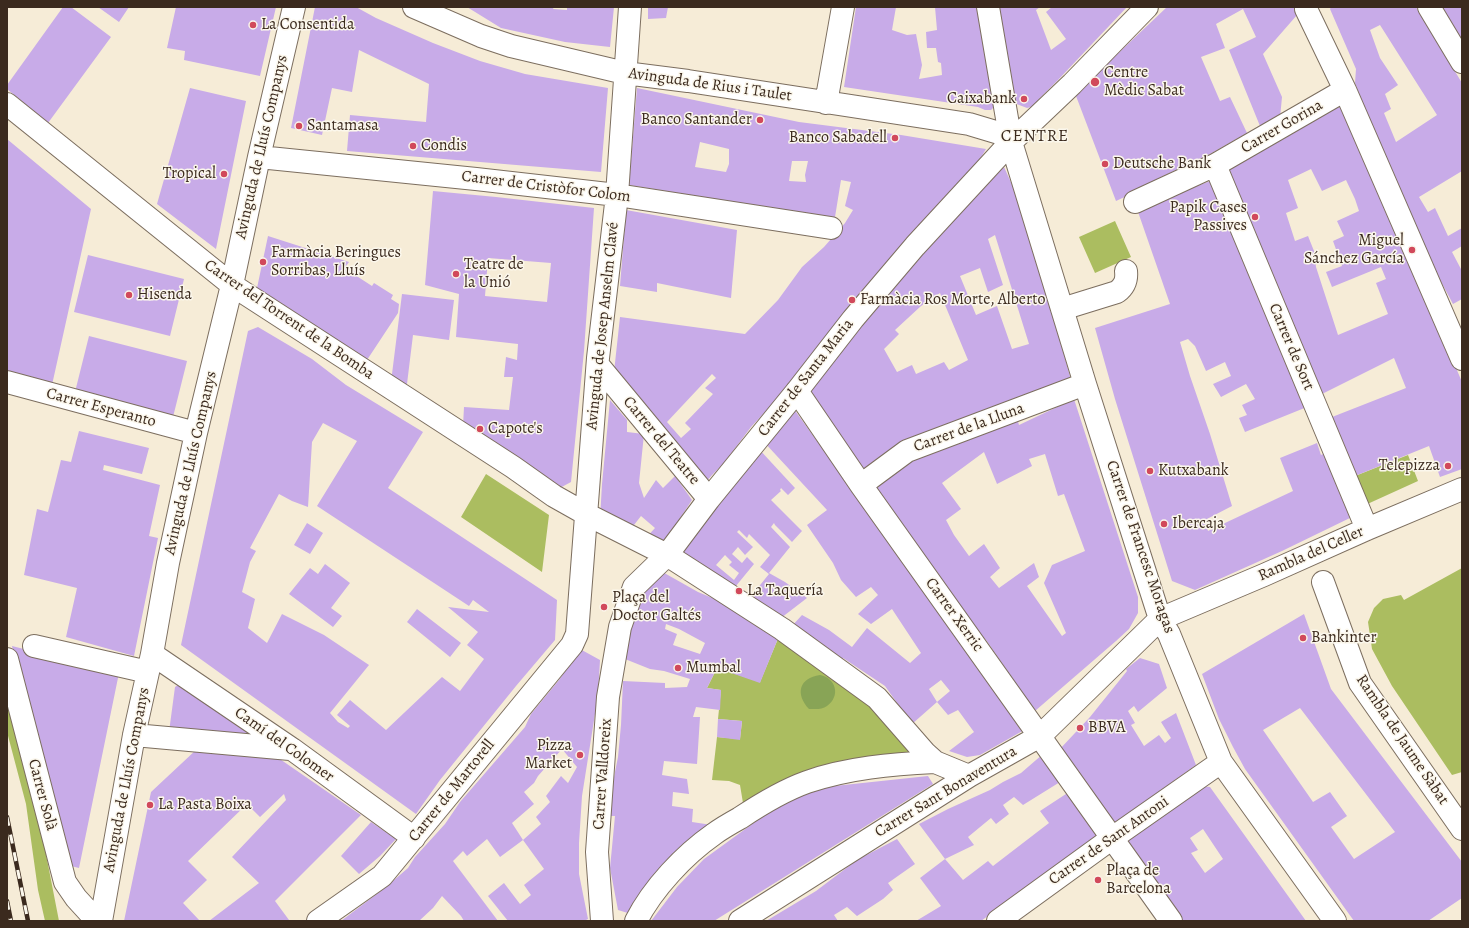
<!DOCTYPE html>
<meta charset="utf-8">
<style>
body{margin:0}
#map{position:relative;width:1469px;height:928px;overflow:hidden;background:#f6ecd7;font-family:Alegreya,serif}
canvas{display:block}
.frame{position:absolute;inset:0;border:8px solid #3b2a1e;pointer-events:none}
</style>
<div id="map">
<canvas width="1469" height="928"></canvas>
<div class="frame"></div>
</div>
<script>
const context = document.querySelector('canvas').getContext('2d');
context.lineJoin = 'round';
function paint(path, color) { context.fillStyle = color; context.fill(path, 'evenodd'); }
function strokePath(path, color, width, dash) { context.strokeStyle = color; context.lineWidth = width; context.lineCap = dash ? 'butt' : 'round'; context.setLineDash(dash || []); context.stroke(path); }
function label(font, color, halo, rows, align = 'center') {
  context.font = font + ' Alegreya,serif'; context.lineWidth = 3; context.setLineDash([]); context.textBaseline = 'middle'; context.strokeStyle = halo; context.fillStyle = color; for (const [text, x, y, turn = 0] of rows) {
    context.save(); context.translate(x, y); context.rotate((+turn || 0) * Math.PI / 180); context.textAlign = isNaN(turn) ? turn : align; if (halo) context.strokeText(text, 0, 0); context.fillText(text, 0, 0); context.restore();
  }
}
const green = new Path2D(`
 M1115 221 1131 257 1095 273 1079 237Z
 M1408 455 1418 481 1363 506 1350 478Z
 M486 474 549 515 542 572 461 517Z
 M1462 568V772L1452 775 1392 686 1372 649 1368 622 1374 608 1383 599 1401 595 1404 600Z
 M782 629 925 753 853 770 745 815 740 785 729 781 712 780 717 737 740 739 742 721 718 719 721 690 707 688 717 668 760 682Z
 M7 688 44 844 59 921H45L38 890 26 804 7 732Z`);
const forest = new Path2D(`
 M820 675C836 678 841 696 827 706 822 710 815 709 809 709 795 694 799 678 820 675Z`);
const building = new Path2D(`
 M63 7H71L111 37 48 123 7 89V85Z
 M98 7H129L119 22Z
 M176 7H276L260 76 184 60 185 51 167 48Z
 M315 7H356L376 18 433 43 480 61 525 74 608 88 601 172 347 151 350 115 426 122 429 84 359 50 352 92 332 88 322 135 291 128Z
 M467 7H554L553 9 567 10V7H614L610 47 565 42 501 28Z
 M648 7H668L666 18 648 19Z
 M856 7H896L892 30 907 35 916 34 922 65 919 79 942 75 941 63 938 62 936 48H927L926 32 937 30 935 7H981L996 105 991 110H985L978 107 844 87Z
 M999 7H1040L1036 10 1051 50 1066 39 1046 12 1052 7H1127L1058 80 1039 99 1035 106 1027 108 1014 103Z
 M1167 7H1304L1263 54 1282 97 1280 118 1260 126 1229 50 1256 37 1243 9 1216 24 1225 48 1201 57 1220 101 1230 97 1247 133 1210 154 1161 177 1131 194 1116 201 1076 96 1110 61Z
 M1331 7H1416L1462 83V171L1419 197 1428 212 1435 208 1448 236 1462 228V246L1452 252 1462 271V299L1453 304 1424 250 1381 151 1355 83 1356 69 1330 9ZM1380 25 1437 115 1396 142 1384 113 1391 109 1385 94 1398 85 1380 58 1370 30Z
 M1437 7H1462V54Z
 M190 88 246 101 216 249 157 204Z
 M637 88 799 122 901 135 986 149 976 166 832 328 780 396 751 427 724 463 712 475 701 488 614 372 620 317 745 334 778 300 802 267 824 247 845 223 853 210 845 206 851 182 841 180 835 217 799 215 721 202 690 195 629 185ZM700 142 729 149V164L726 172 695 167ZM792 161H808L805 175 806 182 789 181ZM712 374 716 378 705 388 713 394 685 423 691 429 681 438 667 422Z
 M1343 102 1462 382V469L1440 477 1429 446 1350 478 1327 419 1406 388 1394 358 1320 395 1228 170 1297 131 1301 126ZM1311 169 1322 191 1346 180 1355 199 1359 211 1337 221 1344 236 1333 241 1342 266 1326 272 1332 287 1381 267 1386 279 1376 283 1388 314 1338 335 1316 267 1314 251 1308 236 1295 241 1286 213 1298 208 1288 180Z
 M7 139 91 209 52 385 7 371Z
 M1004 167 1014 189 1040 267 1071 380 861 473 806 396 827 366 942 230 960 214 981 189ZM995 235 1029 344 1012 349 997 306 976 315 960 276 980 268 988 292 1003 285 988 239ZM940 293 968 360 949 370 944 362 916 374 912 365 897 372 884 349 899 334 895 330 921 306Z
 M1213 180 1307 407 1245 432 1239 418 1247 415 1242 405 1255 399 1246 384 1221 397 1213 384 1231 376 1225 362 1206 371 1195 346 1188 339 1180 342 1190 376 1210 434 1232 506 1205 520 1208 531 1293 491 1280 458 1317 443 1321 455 1329 451 1354 516 1282 551 1195 590 1172 581 1115 399 1095 328 1170 304 1137 209Z
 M433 191 496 197 594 208 584 351 571 482 558 489 463 426 464 407 509 410 513 377H504L506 357 517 360 518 344 456 337 459 294 425 285ZM488 258 551 263 547 302 485 296Z
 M626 210 737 230 731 298 657 283V292L620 286Z
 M268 236 349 262 346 266 358 273 355 275 372 286 374 283 393 295 391 299 399 304 398 313 367 360 257 288Z
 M88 255 184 279 170 336 74 312Z
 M402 294 454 300 449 340 413 335 406 392 391 382Z
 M258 327 312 359 346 385 423 432 388 488 557 600 555 640 516 686 440 780 416 814 181 645 248 331ZM323 423 357 441 317 506 469 606 473 600 489 612 448 607 478 632 467 645 484 659 460 691 442 677 386 730 350 700 337 715 350 726 348 728 338 722 330 713 369 665 324 635 282 614 267 643 248 628 255 599 242 592 250 562 256 551 250 548 279 494 292 501 308 507 312 442Z
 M89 336 187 361 173 417 75 392Z
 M1074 399 1138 597V613L1129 629 1116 641 1035 711 986 640 973 628 872 487 904 463 1017 418 1019 425ZM984 452 997 484 1032 466 1029 459 1045 454 1058 496 1064 494 1085 551 1052 565 1044 583 1066 633 1062 636 1027 586 1039 577 1034 563 999 588 990 577 1000 568 984 544 969 556 954 535 946 520 961 509 942 483Z
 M610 400 627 420V432L644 434 639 483 644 498 656 480 663 488 675 476 692 500 667 538 657 549 643 541 655 528 641 516 627 534 600 519 602 484Z
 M791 405 853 491 1026 729 980 755 967 757 949 751 974 732 958 710 948 715 937 702 950 691 941 680 929 689 937 702 912 724 885 686 843 658 841 663 792 626 802 615 829 630 852 647 867 628 910 663 921 653 892 609 871 624 858 614 878 595 871 587 856 597 841 580 833 563 807 525 827 510 763 441Z
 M79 431 149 448 142 474 104 465 103 470 160 485 149 536 158 538 134 656 66 637 77 588 24 575 37 509 48 512 61 460 71 462Z
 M758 448 795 488 788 495 781 488 780 490 781 491 771 500 802 531 792 542 775 525 774 523 771 527 790 547 769 573 785 582 807 598 781 618 748 600 769 574 760 567 770 555 749 534 747 538 739 530 737 532 753 547 745 555 738 547 732 554 742 563 747 557 754 564 731 592 677 550ZM725 555 732 562 729 565 739 573 734 580 716 565Z
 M307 523 323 533 310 554 294 545Z
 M325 564 350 583 331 608 342 616 333 627 289 594 310 568 318 574Z
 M659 570 698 592 722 602 779 636 760 683 717 668 707 688 721 690 720 710 696 707 693 717H700L697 764 664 761 662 775 687 779 689 794 673 792 672 806 693 809 692 822 712 825 631 914 618 910 610 868 615 816H610L612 787 618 757 621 725 623 681 665 683V688L687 687 690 679 664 671 650 669 620 657 639 590ZM666 624 679 629 705 643 700 654 673 645 677 634 665 629Z
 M417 609 461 643 450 657 407 622Z
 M1304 614 1331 689 1462 862V898L1428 921H1354L1245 769 1233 747 1219 719 1202 674ZM1300 708 1395 832 1354 859 1331 827 1347 816 1330 792 1313 802 1263 730Z
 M12 646 119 673 79 868 67 865Z
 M580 649 600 660 598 695 582 796 579 843V874L588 919 584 921H508L488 896 504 883 520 904 531 895 524 885 544 869 523 840 541 824 536 817 550 802 546 796 561 776 568 783 577 767 562 749 538 776 534 783 524 792 534 804 512 823 523 840 500 857 487 839 467 856 463 851 453 861 498 921H464L461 916 442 896 433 908 419 921H341L386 887 408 868 415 857 445 824 460 802 525 727 531 714 559 680Z
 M1140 658 1159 664 1167 688 1138 712 1134 706 1128 711 1135 723 1131 725 1144 746 1159 735 1165 743 1171 738 1161 722 1176 713 1196 765 1136 808 1112 829 1059 750 1090 717 1127 671 1126 669Z
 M181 683 248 732 244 737 169 732 175 687Z
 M718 719 742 721 740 740 717 737Z
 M197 749 274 755 361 815 275 901 289 920 288 921H209L259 883 232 857 286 800 284 794 260 817 247 804 188 861 207 880 183 903 200 921H124L151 792Z
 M1043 754 1060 782 1023 805 1014 797 1003 805 1009 814 996 824 991 818 968 837 974 845 945 859 919 824 948 809 990 790 1003 782 1021 773Z
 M928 776 933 784 714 921H651L677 887 704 859 777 806 825 787Z
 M1200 786 1210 787 1306 921H1180L1121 838ZM1203 829 1223 859 1205 873 1191 853 1198 850 1190 838Z
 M1069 792 1099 835 1051 869 981 921H916L941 906 920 878 945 859 963 880 988 861 993 866 1049 823 1040 811Z
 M371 822 396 839 380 856 359 874 341 856Z
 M897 839 915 864 888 883 893 890 883 899 857 916 847 907 834 915 838 921H766L816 891 857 860Z`);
const minor = new Path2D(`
 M414 7 481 36 511 46 625 73 688 81 969 124 999 133 1011 142
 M988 7 1011 142 1085 384 1160 619 1169 634 1221 762 1335 921
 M1429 7 1462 62
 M1345 90 1462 359
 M826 103 843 7
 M7 104 232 285 513 467 554 496 586 514 667 555 782 629 877 698 925 753 935 762 969 776
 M259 157 476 179 617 195 831 228
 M1215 165 1367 529
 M1135 202 1215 165 1345 90 1306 9 1307 7
 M1062 309 1117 292C1125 286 1127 280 1126 271
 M598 365 709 499
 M7 382 196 433
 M797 391 861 485 1171 921
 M861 485 907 451 1085 384
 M1323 582 1360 683 1462 829
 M34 646 148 672
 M152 654 292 749 414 838
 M7 659 65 882 76 898 97 921
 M134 735 290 749
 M101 921 134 735 152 654 168 563 196 433 232 285 259 157 294 7
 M318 921 382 876 572 645 577 634 598 358 617 195 630 7
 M602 921 597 852 608 697 620 627 634 587 667 555 709 499 797 391 853 319 915 246 1011 142 1072 84 1147 7
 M636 921C653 888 684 855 714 834 722 828 731 823 740 818 761 804 782 791 807 782 847 768 892 764 935 762
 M740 921 969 776 1040 736 1160 619 1264 575 1367 529 1462 489
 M998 921 1111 839 1221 762`);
const rail = new Path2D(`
 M7 817 28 921
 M7 901 11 921`);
const markers = [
 [253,25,4,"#d1495b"],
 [1095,82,5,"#d1495b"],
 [1024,99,4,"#d1495b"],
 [760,120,4,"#d1495b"],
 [299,126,4,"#d1495b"],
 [895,138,4,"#d1495b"],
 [413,146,4,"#d1495b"],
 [1105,164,4,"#d1495b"],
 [224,174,4,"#d1495b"],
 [1255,217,4,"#d1495b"],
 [1412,250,4,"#d1495b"],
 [263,262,4,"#d1495b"],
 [456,274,4,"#d1495b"],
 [129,295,4,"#d1495b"],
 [852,300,4,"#d1495b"],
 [480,429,4,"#d1495b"],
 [1448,466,4,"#d1495b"],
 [1150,471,4,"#d1495b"],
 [1164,524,4,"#d1495b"],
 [739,591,4,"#d1495b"],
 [604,607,4,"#d1495b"],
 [1303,638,4,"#d1495b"],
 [678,668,4,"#d1495b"],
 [1080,728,4,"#d1495b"],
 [580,755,4,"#d1495b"],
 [150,805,4,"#d1495b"],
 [1098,880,4,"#d1495b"]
];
const poiNames = [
 ["La Consentida",261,25],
 ["Centre",1104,73],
 ["Mèdic Sabat",1104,91],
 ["Caixabank",1016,99,"right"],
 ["Banco Santander",752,120,"right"],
 ["Santamasa",307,126],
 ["Banco Sabadell",887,138,"right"],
 ["Condis",421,146],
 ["Deutsche Bank",1113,164],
 ["Tropical",216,174,"right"],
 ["Papik Cases",1247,208,"right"],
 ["Passives",1247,226,"right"],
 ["Miguel",1404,241,"right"],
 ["Sánchez García",1404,259,"right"],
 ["Farmàcia Beringues",271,253],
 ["Sorribas, Lluís",271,271],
 ["Teatre de",464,265],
 ["la Unió",464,283],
 ["Hisenda",137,295],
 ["Farmàcia Ros Morte, Alberto",860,300],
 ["Capote's",488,429],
 ["Telepizza",1440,466,"right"],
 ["Kutxabank",1158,471],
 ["Ibercaja",1172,524],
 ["La Taquería",747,591],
 ["Plaça del",612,598],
 ["Doctor Galtés",612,616],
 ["Bankinter",1311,638],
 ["Mumbal",686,668],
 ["BBVA",1088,728],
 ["Pizza",572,746,"right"],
 ["Market",572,764,"right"],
 ["La Pasta Boixa",158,805],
 ["Plaça de",1106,871],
 ["Barcelona",1106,889]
];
const streetNames = [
 ["Avinguda de Rius i Taulet",710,85,8],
 ["Carrer Gorina",1282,127,-30],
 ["Avinguda de Lluís Companys",262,147,-77],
 ["Carrer de Cristòfor Colom",546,187,7],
 ["Carrer del Torrent de la Bomba",289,320,34],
 ["Avinguda de Josep Anselm Clavé",603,326,-84],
 ["Carrer de Sort",1291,347,67],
 ["Carrer de Santa Maria",806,378,-52],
 ["Carrer Esperanto",101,408,15],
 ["Carrer de la Lluna",969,428,-20],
 ["Carrer del Teatre",661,441,50],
 ["Avinguda de Lluís Companys",191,463,-77],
 ["Carrer de Francesc Moragas",1140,547,71],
 ["Rambla del Celler",1311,554,-24],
 ["Carrer Xerric",954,615,54],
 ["Rambla de Jaume Sàbat",1402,740,56],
 ["Camí del Colomer",284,745,35],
 ["Carrer Valldoreix",603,774,-86],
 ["Avinguda de Lluís Companys",127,780,-79],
 ["Carrer de Martorell",452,791,-51],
 ["Carrer Sant Bonaventura",946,792,-31],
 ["Carrer Solà",42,795,75],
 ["Carrer de Sant Antoni",1109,841,-35]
];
const neighbourhoodNames = [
 ["CENTRE",1035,137]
];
paint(green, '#abbd60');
paint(forest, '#88a456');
paint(building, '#c8abe8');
strokePath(minor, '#7c6e5f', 24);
strokePath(minor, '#fff', 22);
strokePath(rail, '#3b2a1e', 4.5);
strokePath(rail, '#fbf7ec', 3, [9]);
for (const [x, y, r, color] of markers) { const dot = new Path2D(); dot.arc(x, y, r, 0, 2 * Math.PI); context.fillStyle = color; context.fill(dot); strokePath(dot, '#fbf7ec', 1.5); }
label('16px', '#3b2a1e', '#fbf7ec', poiNames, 'left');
label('16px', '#3b2a1e', '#fbf7ec', streetNames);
context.letterSpacing = '1px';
label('17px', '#3b2a1e', '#fbf7ec', neighbourhoodNames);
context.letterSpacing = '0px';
</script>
